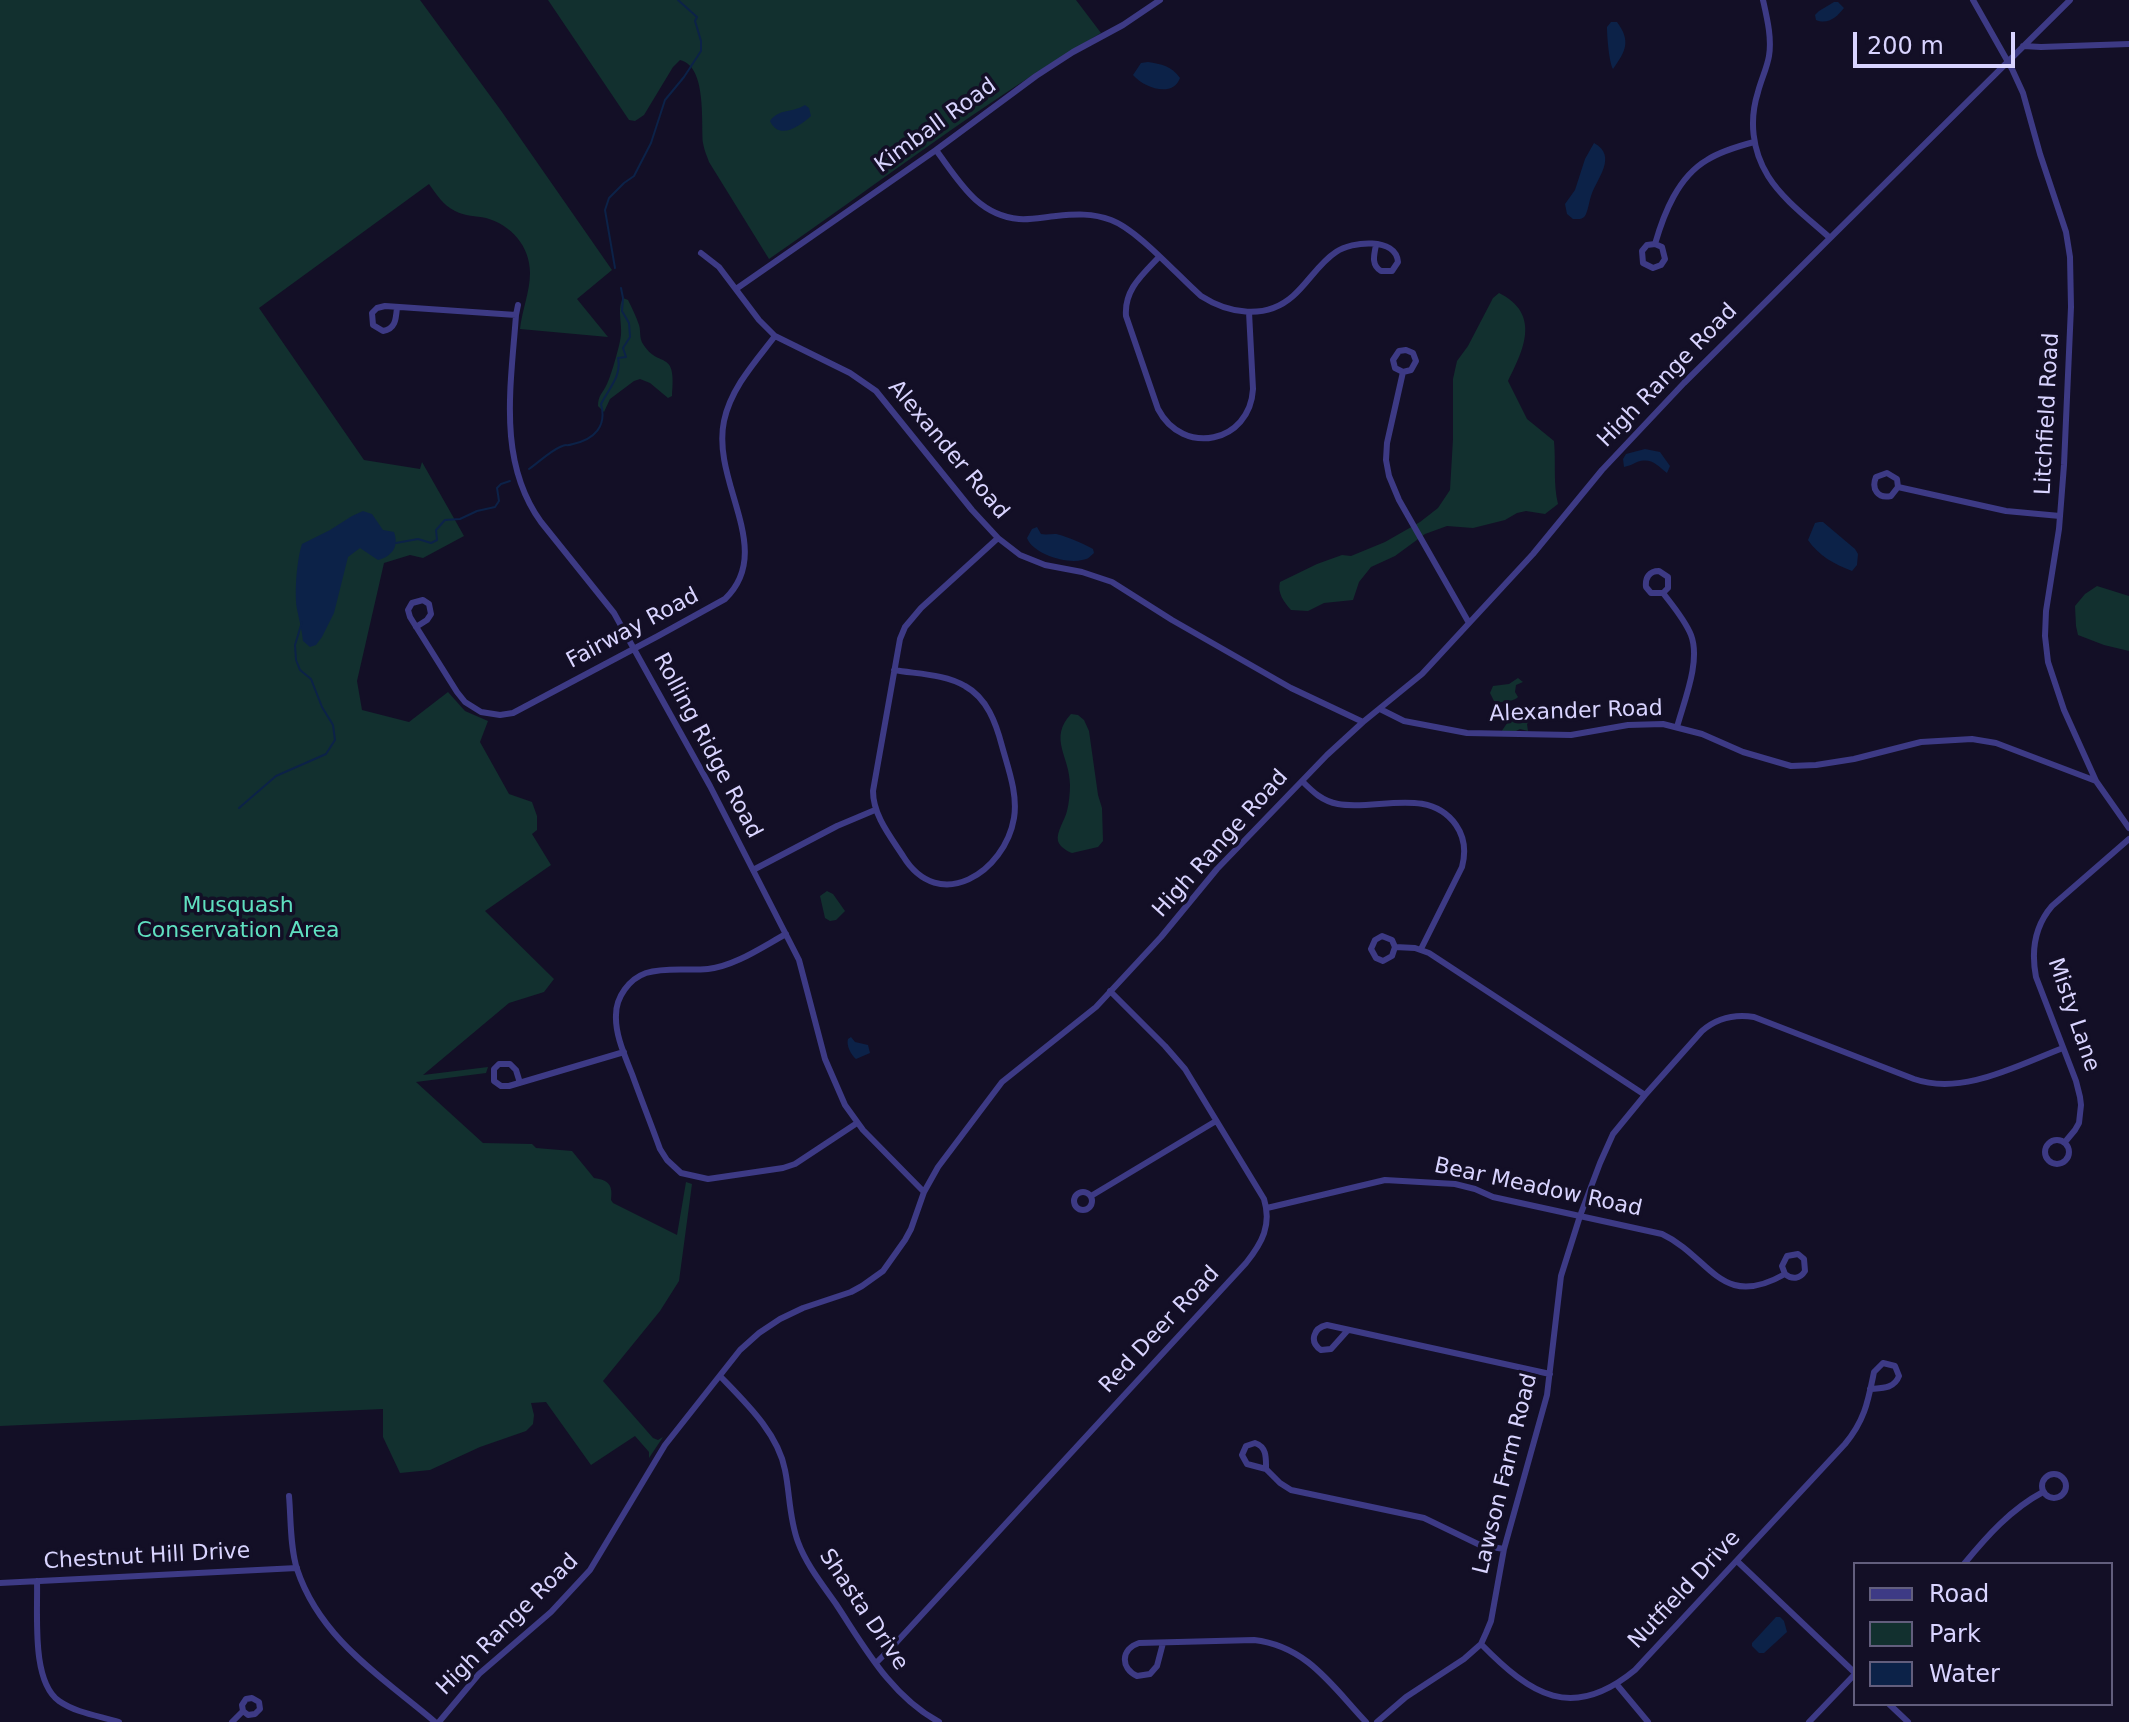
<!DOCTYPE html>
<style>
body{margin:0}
#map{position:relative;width:2129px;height:1722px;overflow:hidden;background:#130f26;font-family:"DejaVu Sans",sans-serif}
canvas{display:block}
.legend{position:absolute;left:1853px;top:1562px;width:260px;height:144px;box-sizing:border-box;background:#130f26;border:2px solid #625e7d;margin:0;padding:10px 14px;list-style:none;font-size:24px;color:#d9d4ff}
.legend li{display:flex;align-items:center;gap:16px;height:40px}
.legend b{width:40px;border:2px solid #625e7d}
.scale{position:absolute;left:1853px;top:32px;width:162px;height:36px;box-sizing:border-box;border:4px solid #d9d4ff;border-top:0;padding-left:10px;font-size:24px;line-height:28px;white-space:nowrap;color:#d9d4ff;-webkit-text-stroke:6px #130f26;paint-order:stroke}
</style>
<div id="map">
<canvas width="2129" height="1722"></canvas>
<ul class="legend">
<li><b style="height:10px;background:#3d3a85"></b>Road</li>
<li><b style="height:22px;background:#12302f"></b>Park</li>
<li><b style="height:22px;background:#0c2248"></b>Water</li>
</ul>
<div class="scale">200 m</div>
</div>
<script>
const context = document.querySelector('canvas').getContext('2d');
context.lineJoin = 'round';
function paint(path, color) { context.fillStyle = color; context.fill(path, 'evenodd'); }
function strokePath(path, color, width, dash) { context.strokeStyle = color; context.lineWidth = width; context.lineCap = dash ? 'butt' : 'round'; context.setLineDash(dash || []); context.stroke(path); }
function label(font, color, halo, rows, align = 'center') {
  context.font = font + ' "DejaVu Sans",sans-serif'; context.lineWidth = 7; context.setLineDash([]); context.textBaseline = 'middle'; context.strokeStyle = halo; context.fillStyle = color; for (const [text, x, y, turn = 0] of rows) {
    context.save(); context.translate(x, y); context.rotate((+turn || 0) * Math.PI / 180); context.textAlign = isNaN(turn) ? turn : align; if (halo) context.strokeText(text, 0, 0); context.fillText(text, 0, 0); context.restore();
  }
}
const green = new Path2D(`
 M0 0H420L502 112 612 270 577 299 608 337 520 329C522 310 530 292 530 273 530 246 511 225 486 218 476 216 465 216 455 211 443 205 436 194 429 184L259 308 364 460 420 469 422 462 464 536 423 558 410 555 384 563 357 681 362 710 409 722 448 692 465 711 488 721 480 742 509 794 532 802 537 816V830L532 834 551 865 485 911 554 979 544 992 509 1003 423 1075 488 1067 486 1073 416 1082 483 1143 532 1144 536 1148 572 1151 594 1178C609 1180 613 1185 611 1200L613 1203 677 1235 686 1182 692 1184 679 1281 660 1311 603 1381 653 1438 658 1440 663 1437 649 1458V1452L635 1436 591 1465 546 1402 531 1403 534 1415 533 1424 526 1431 480 1447 430 1470 400 1473 383 1437V1409L0 1426Z
 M548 0H1076L1101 33C985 101 879 183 769 259L709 162C707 156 704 150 703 143 701 122 707 66 680 60L673 67 644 115 635 121 629 120Z
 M1499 293C1541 314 1524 349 1508 381L1527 419 1554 441C1556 463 1553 483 1558 504L1545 514 1526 511 1517 513 1505 520 1473 528 1447 526 1425 534 1395 556 1371 567 1359 582 1353 600 1324 603 1308 611 1291 610C1284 602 1277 593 1280 582L1317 564 1342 555 1351 556 1385 542 1420 522 1438 508 1450 490 1453 439V379L1457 361 1468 346 1493 298Z
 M623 298 628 300C632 308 636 316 639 325 641 331 639 338 643 344 659 370 677 347 672 396L668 398 650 383 640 379 634 381 610 399 604 412 598 406C598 395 603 393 607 384 611 376 618 351 620 341 624 327 616 311 623 298Z
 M2097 586 2129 596V651L2104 645 2078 635 2076 626 2075 606 2085 594Z
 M1518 678 1523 682 1516 685 1515 692 1518 697C1513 702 1500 703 1494 701L1490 693 1493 686 1509 684Z
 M1504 711H1509L1510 716 1515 715 1516 718 1519 713 1527 714 1534 711 1535 715 1527 724 1528 731 1520 729 1512 733 1501 732 1510 719H1508Z
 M1071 714 1078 715 1084 720 1089 731 1098 795 1102 808 1103 841 1098 847 1072 853C1067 851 1060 847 1058 841 1056 832 1065 820 1067 811 1069 803 1070 793 1070 785 1070 756 1048 739 1071 714Z
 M827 891 833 894 845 911 836 920 830 921 825 918 820 896Z`);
const water = new Path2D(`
 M1834 2H1838L1844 8C1837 17 1828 25 1816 20L1815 15 1819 11Z
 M1611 22H1617C1631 41 1626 51 1613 69 1609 62 1607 36 1607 27Z
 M1148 62C1161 64 1172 66 1180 78 1173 98 1144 88 1133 75L1141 63Z
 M805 105 809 108 811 116C800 126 779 141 770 121 779 108 793 113 805 105Z
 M1594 143C1618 156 1597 178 1591 196 1589 202 1588 211 1585 216 1582 220 1578 219 1573 219L1567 214 1565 204 1575 190 1585 159Z
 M1645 449 1660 452 1670 466 1667 473C1657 465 1651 457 1637 462 1633 464 1629 466 1624 467L1623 459 1626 454Z
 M363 511 372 514 383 530 394 532C399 546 393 556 378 560L360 548 348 557 334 613 322 637 316 645 310 647 303 641C302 630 299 620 297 609 294 593 297 559 302 544L330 530 352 516Z
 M1819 522H1823L1855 549 1858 554 1857 565 1852 571C1834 564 1819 556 1808 540L1815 523Z
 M1037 527 1041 534C1046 535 1050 534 1055 534 1061 534 1087 545 1093 549L1094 553C1089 557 1089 559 1082 560 1066 564 1033 554 1027 538L1032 529Z
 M851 1037 855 1042 868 1045 870 1053 856 1059C851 1055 846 1045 848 1039Z
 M1776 1617H1780L1784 1621 1787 1632 1764 1653H1759L1752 1646V1643Z`);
const stream = new Path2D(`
 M615 268 605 210 609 198 624 183 634 176 651 143 665 100 684 77 701 51V41L695 21 697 17 678 0
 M529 469C539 462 549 452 560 447 569 443 564 447 573 444 595 439 607 426 601 404 609 388 622 376 618 358L626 357 623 348 630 337 629 323 622 311 623 298 621 288
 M396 543 418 539 431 543 437 540 436 530 445 520 460 519 477 511 495 507 499 501 497 488 501 484 510 481
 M239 808 276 776 326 754 335 740 333 725 322 707 311 679 300 670 296 660 295 645 302 622`);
const minor = new Path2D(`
 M1763 0C1767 18 1772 38 1769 56 1767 68 1761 80 1758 92 1749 120 1752 150 1768 176 1783 200 1809 219 1830 238
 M1973 0 2012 69 2023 93 2040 154 2066 232 2070 257 2071 307 2064 465 2059 529 2046 611 2045 636 2048 662 2064 710 2096 781 2129 828
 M2023 46 2041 47 2129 44
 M936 150C959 181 977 215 1019 219 1031 220 1044 217 1056 216 1076 214 1092 213 1111 220 1138 230 1178 276 1201 296 1229 314 1266 320 1293 296 1308 283 1319 263 1336 252 1352 241 1396 237 1398 262L1392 271H1381C1371 265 1374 255 1376 245
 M1655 244 1662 247 1665 259 1661 265 1653 268 1643 263 1642 251 1647 245 1655 244C1664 213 1678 177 1707 160 1721 151 1739 146 1754 142
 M701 253 719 267 759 320 775 336 850 373 876 391 972 510 998 538 1020 555 1045 565 1082 572 1112 582 1172 620 1291 688 1363 722
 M1159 257C1142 275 1124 290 1126 316L1158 409C1183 457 1250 443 1253 389L1249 312
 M736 289 936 150 1036 76 1073 52 1123 25 1160 0
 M518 305 516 315C511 386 497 461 541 522L614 613 710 786 799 960 825 1059 845 1105 863 1130 924 1192
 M397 307C396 318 396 329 383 331L373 325 372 313 377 308 385 306 516 315
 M1403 372 1411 370 1416 361 1413 353 1406 350 1399 351 1393 360 1395 368 1403 372 1387 443 1386 460 1389 476 1399 500 1469 623
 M1898 487 1897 479 1887 473 1876 477C1871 489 1878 499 1891 496L1898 487 2006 511 2060 516
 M1663 593H1651L1646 587C1645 578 1649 571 1659 571L1668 577V588L1663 593C1673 606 1685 620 1691 635 1701 661 1684 701 1677 727
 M416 627 427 620 431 614 429 604 423 600 412 603 408 610 410 617 457 692 465 702 481 712 500 715 513 713 658 636 725 599C776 550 711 483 724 421 731 388 755 362 775 336
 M894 670C917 674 945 674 965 686 987 698 996 723 1002 746 1008 768 1018 794 1014 818 1005 872 939 915 903 856 890 836 873 815 873 791L900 639 905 627 921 608 998 538
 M1380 709 1404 721 1467 733 1571 735 1628 725 1663 724 1702 734 1743 752 1791 766 1816 765 1854 759 1921 742 1972 739 1996 743 2096 781
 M1302 781C1313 792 1322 801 1338 804 1376 811 1429 786 1456 825 1465 838 1466 852 1462 867L1421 949
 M753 870 837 826 875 810
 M786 934C762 947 735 966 708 969 687 971 666 967 646 973 629 979 616 997 616 1015 615 1035 625 1056 632 1074 641 1099 651 1124 660 1149L667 1160 681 1173 708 1179 783 1168 795 1164 857 1123
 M1395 947 1392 940 1382 936 1375 940 1371 949 1376 958 1383 961 1392 956 1395 947 1415 948 1429 953 1645 1095
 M520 1083 516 1070 510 1064H499L494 1069V1081L501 1086H509L624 1052
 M2045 1152a12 12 0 1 1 24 0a12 12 0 1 1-24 0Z
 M2065 1142 2075 1130 2079 1123 2081 1105 2080 1097 2076 1081 2036 977C2031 951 2034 927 2052 906L2129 839
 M1074 1201a9 9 0 1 1 18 0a9 9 0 1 1-18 0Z
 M1091 1196 1216 1121
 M1267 1208 1385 1180 1455 1184 1475 1189 1493 1197 1662 1234C1711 1257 1720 1311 1785 1274 1792 1280 1800 1279 1805 1271L1804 1259 1798 1254 1787 1256 1782 1266 1785 1274
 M1348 1330 1331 1349 1321 1350C1309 1342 1313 1328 1327 1325L1550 1374
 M720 1376C745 1402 778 1433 785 1470 790 1494 789 1518 798 1542 806 1564 822 1584 836 1604 865 1648 891 1696 939 1722
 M1266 1469C1266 1458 1267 1447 1255 1443L1246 1446 1242 1455 1247 1464 1266 1469 1280 1483 1291 1490 1424 1518 1480 1545 1504 1549
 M2042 1486a12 12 0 1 1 24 0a12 12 0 1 1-24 0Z
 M289 1496C291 1519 290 1547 297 1569 320 1639 382 1677 435 1722
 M1737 1561 1855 1673
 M1964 1564C1987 1536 2011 1509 2043 1492
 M37 1581C38 1614 31 1681 59 1701 76 1713 100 1716 119 1722
 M0 1583 297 1568
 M1163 1643 1157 1666 1150 1674 1137 1676C1120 1668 1121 1649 1139 1643L1254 1640C1307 1646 1332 1686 1366 1722
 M1481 1644C1531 1695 1572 1722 1635 1670L1845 1444C1865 1420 1868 1401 1874 1372L1883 1363 1895 1366 1899 1376C1894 1389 1882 1388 1870 1389
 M876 1663 893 1646 1246 1263C1262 1243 1272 1225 1264 1199L1185 1069 1165 1046 1110 991
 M1618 1686 1648 1722
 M1889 1704 1908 1722
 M232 1722 243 1711 242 1705 246 1699 252 1698 259 1702 260 1709 255 1714 248 1715 243 1711
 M439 1722 479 1674 551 1612 590 1570 665 1445 740 1350 759 1333 780 1319 803 1308 851 1292 862 1286 883 1271 905 1240 911 1229 924 1192 938 1167 1002 1082 1096 1007 1161 937 1217 869 1327 755 1363 722 1422 674 1533 554 1602 470 1684 383 2070 0
 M1377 1722 1406 1697 1464 1659 1481 1644 1486 1633 1491 1621 1504 1549 1547 1395 1561 1276 1580 1216 1600 1163 1613 1134 1645 1095 1702 1031C1717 1018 1735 1014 1754 1017L1914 1079C1963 1096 2018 1065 2063 1048
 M1809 1722 1855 1674`);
const streetNames = [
 ["Kimball Road",936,126,-36],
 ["High Range Road",1668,376,-46],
 ["Litchfield Road",2048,414,-87],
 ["Alexander Road",948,450,50],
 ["Fairway Road",633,629,-28],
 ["Alexander Road",1576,712,-2],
 ["Rolling Ridge Road",707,746,62],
 ["High Range Road",1221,844,-48],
 ["Misty Lane",2073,1015,71],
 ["Bear Meadow Road",1538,1188,12],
 ["Red Deer Road",1160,1330,-47],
 ["Lawson Farm Road",1506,1474,-76],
 ["Chestnut Hill Drive",147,1557,-3],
 ["Nutfield Drive",1685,1590,-47],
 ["Shasta Drive",863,1610,56],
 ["High Range Road",508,1625,-45]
];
const parkNames = [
 ["Musquash",238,906],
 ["Conservation Area",238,931]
];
paint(green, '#12302f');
paint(water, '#0c2248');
strokePath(stream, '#0c2248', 2);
strokePath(minor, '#3d3a85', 6);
label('22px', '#d9d4ff', '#130f26', streetNames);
label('22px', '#5fe0c0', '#130f26', parkNames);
</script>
